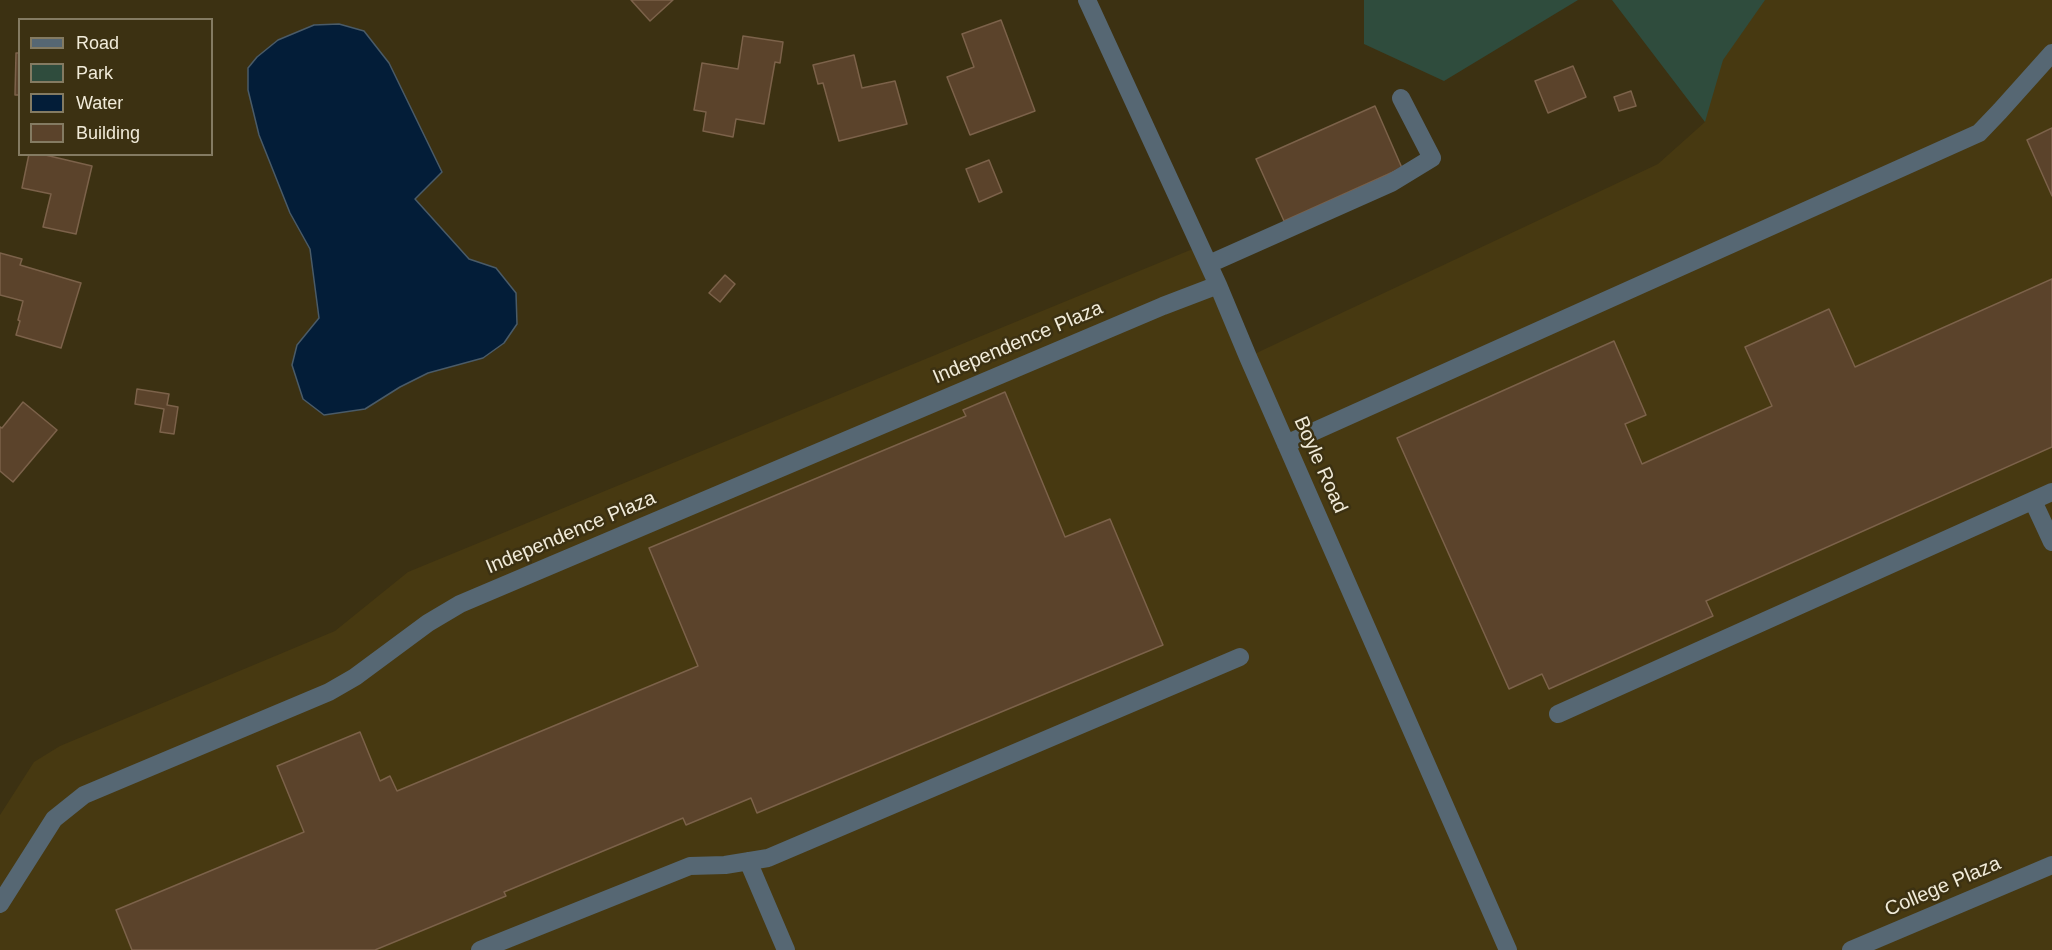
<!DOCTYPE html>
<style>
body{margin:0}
#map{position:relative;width:2052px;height:950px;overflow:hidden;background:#3c3112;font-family:Helvetica,sans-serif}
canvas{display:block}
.legend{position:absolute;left:18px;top:18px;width:195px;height:138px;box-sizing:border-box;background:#3c3112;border:2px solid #847b62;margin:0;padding:8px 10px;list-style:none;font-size:18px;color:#f1ebd9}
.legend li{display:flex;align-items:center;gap:12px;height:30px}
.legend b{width:30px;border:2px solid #847b62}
</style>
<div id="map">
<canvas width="2052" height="950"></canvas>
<ul class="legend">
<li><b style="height:8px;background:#566773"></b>Road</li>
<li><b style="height:16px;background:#2f4c3d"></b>Park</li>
<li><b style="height:16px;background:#031d38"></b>Water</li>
<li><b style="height:16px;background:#5b432b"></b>Building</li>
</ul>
</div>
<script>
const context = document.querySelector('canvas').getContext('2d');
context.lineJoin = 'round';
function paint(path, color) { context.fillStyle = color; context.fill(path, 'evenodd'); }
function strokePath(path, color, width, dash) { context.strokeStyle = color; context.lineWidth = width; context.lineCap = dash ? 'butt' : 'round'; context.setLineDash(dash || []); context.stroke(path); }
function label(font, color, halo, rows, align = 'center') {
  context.font = font + ' Helvetica,sans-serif'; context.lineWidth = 5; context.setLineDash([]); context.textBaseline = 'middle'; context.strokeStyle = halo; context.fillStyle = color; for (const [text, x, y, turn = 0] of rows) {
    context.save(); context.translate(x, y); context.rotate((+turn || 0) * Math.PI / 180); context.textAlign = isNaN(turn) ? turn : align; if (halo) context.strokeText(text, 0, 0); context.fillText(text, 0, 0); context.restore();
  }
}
const built = new Path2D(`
 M1653 0H2052V950H0V815L34 762 60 746 335 631 408 572 1200 246 1248 357 1658 164 1705 122Z`);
const green = new Path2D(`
 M1364 0H1578L1444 81 1364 44Z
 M1612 0H1765L1723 60 1705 122Z`);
const water = new Path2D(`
 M339 24 364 31 389 63 442 172 415 199 469 259 496 268 516 293 517 324 504 343 483 358 428 373 400 387 365 409 324 415 303 399 292 365 297 345 319 318 310 249 290 213 259 135 248 90V68L257 57 278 40 314 25Z`);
const building = new Path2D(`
 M631 0H673L650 21Z
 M1001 20 1035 111 970 135 947 77 974 67 962 34Z
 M743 36 783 42 780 63 775 62 764 124 736 119 733 137 703 131 706 112 694 110 702 63 738 69Z
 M16 53H20V95H15Z
 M854 55 862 88 895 81 907 124 839 141 823 83 818 84 813 65Z
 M1573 66 1586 97 1548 113 1535 81Z
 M1631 91 1636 106 1619 111 1614 97Z
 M1375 106 1402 168 1284 221 1256 159Z
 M2052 128V196L2027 140Z
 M29 154H41L92 166 76 234 43 227 51 194 22 188Z
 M989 160 1002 192 979 202 966 169Z
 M0 253 22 259 20 265 81 283 61 348 16 335 20 321 18 320 23 301 0 295Z
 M725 275 735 284 720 302 709 293Z
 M2052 279V447L1706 601 1713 616 1549 689 1542 674 1509 689 1397 438 1614 341 1646 415 1625 424 1642 464 1772 406 1745 347 1829 309 1855 367Z
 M137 389 169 394 167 405 178 407 174 434 160 432 164 409 135 404Z
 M1005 392 1065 537 1110 519 1163 645 757 813 751 798 686 825 683 818 504 892 506 896 375 950H132L116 910 304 832 277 766 360 732 380 781 390 776 397 791 698 666 649 548 966 416 963 410Z
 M23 402 57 430 13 482 0 471V427L2 428Z`);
const minor = new Path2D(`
 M1087 0 1218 285 1248 357 1508 950
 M1209 264 1391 183 1432 158 1401 98
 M1286 444 1979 133 2000 111 2052 53
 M2033 501 2052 542
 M1558 714 2052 492
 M748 861 786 950
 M0 904 54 819 84 795 329 692 355 677 428 623 460 604 1163 306 1218 285
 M480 950 690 866 725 865 768 858 1240 657
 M1851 950 2052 865`);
const streetNames = [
 ["Independence Plaza",1018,343,-23],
 ["Boyle Road",1320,465,66],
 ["Independence Plaza",571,533,-23],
 ["College Plaza",1943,887,-23]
];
paint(built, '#473911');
paint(green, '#2f4c3d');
paint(water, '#031d38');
strokePath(water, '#4a5b68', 1.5);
paint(building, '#5b432b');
strokePath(building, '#7c624a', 1.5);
strokePath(minor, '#566773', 18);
label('20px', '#f1ebd9', '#3c3112', streetNames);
</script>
